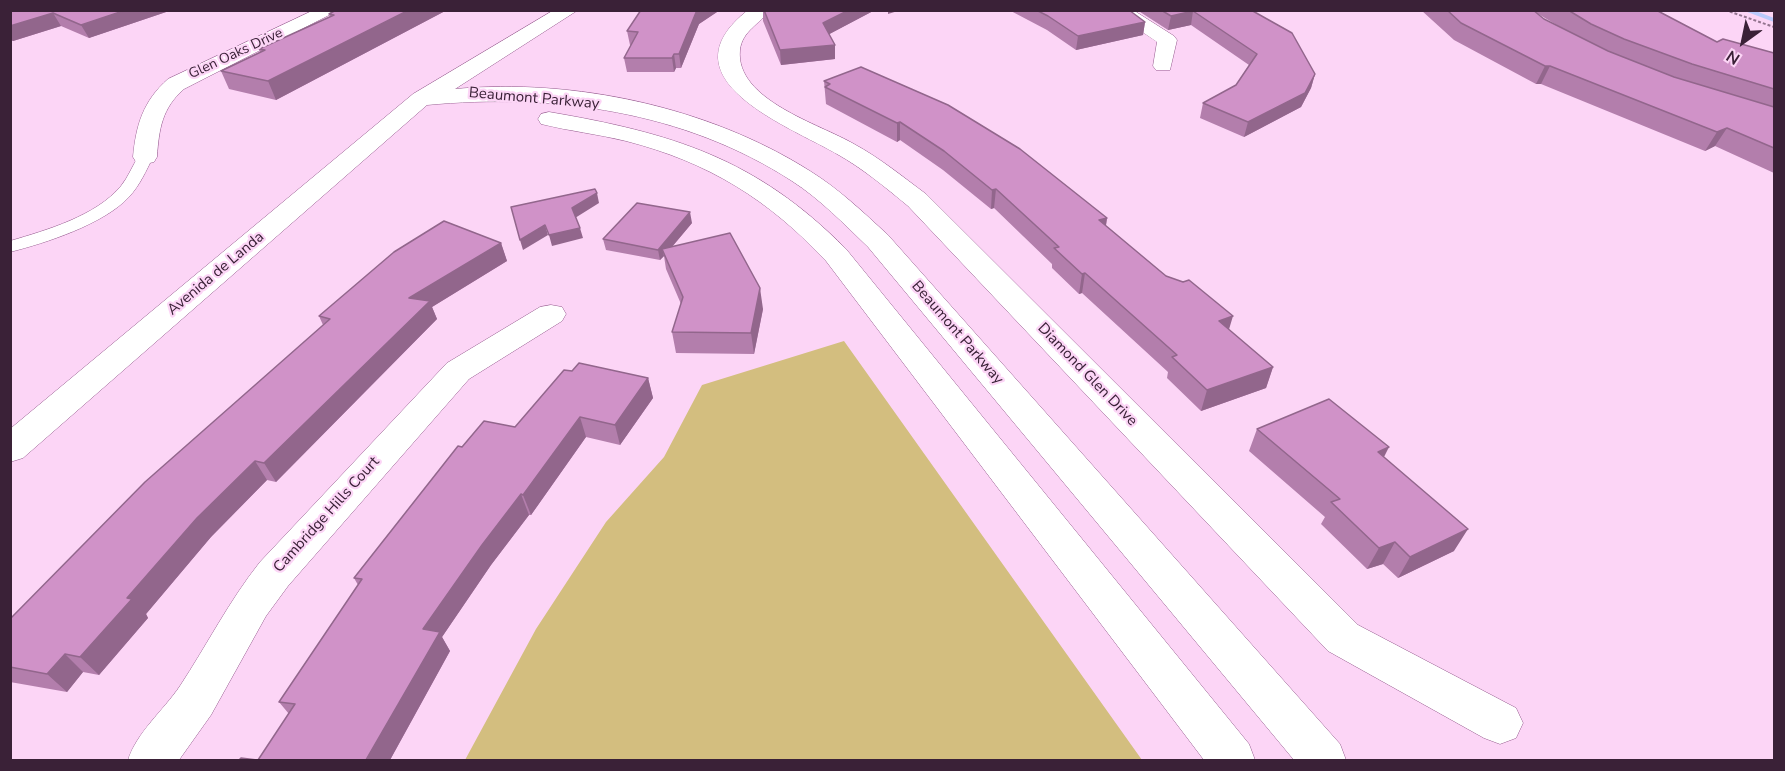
<!DOCTYPE html>
<style>
body{margin:0}
#map{position:relative;width:1785px;height:771px;overflow:hidden;background:#fcd5f6;font-family:"Nunito Sans",sans-serif}
canvas{display:block}
.frame{position:absolute;inset:0;border:12px solid #3a2137;pointer-events:none}
.north{position:absolute;left:1713px;top:12px;width:60px;height:60px;-webkit-text-stroke:4px #fcd5f6;paint-order:stroke;rotate:213deg;font-size:16px;font-weight:700;line-height:24px;text-align:center;color:#3a2137}
.north::after{content:'';display:block;margin:auto;width:21px;height:27px;background:#3a2137;clip-path:polygon(50% 0,100% 100%,50% 72%,0 100%)}
</style>
<div id="map">
<canvas width="1785" height="771"></canvas>
<div class="frame"></div>
<div class="north">N</div>
</div>
<script>
const context = document.querySelector('canvas').getContext('2d');
context.lineJoin = 'round';
function paint(path, color) { context.fillStyle = color; context.fill(path, 'evenodd'); }
function strokePath(path, color, width, dash) { context.strokeStyle = color; context.lineWidth = width; context.lineCap = dash ? 'butt' : 'round'; context.setLineDash(dash || []); context.stroke(path); }
function label(font, color, halo, rows, align = 'center') {
  context.font = font + ' "Nunito Sans",sans-serif'; context.lineWidth = 4.5; context.setLineDash([]); context.textBaseline = 'middle'; context.strokeStyle = halo; context.fillStyle = color; for (const [text, x, y, turn = 0] of rows) {
    context.save(); context.translate(x, y); context.rotate((+turn || 0) * Math.PI / 180); context.textAlign = isNaN(turn) ? turn : align; if (halo) context.strokeText(text, 0, 0); context.fillText(text, 0, 0); context.restore();
  }
}
const green = new Path2D(`
 M844 341 1142 760H465L536 629 606 522 664 457 702 385Z`);
const stream = new Path2D(`
 M1742 10H1753L1774 18V22Z`);
const path = new Path2D(`
 M1725 10 1774 27`);
const lane = new Path2D(`
 M145 152 153 157C146 171 140 185 129 197 104 224 46 243 10 252V241C47 230 96 216 121 186 129 176 133 164 140 154Z`);
const street = new Path2D(`
 M314 10H339L184 89C162 108 159 129 157 157L154 162 145 164 136 162 133 157C136 125 143 101 168 79Z
 M748 10H770C760 24 742 31 740 50 735 100 820 124 854 144 880 158 903 177 926 194L1358 625 1516 708 1523 723 1516 738 1500 744 1484 738 1328 651 908 206C885 187 862 168 837 154 789 126 660 79 748 10Z
 M1110 10H1133L1174 36 1177 40 1170 70H1156L1153 66 1157 42Z
 M551 305 562 307 566 314 562 321 469 379 288 586 266 616 211 715 179 760H128C137 732 163 711 180 686 207 645 229 601 260 562L447 363 540 307Z`);
const secondary = new Path2D(`
 M554 10H578L455 89C574 78 709 107 810 171 839 189 863 212 888 235L1340 744 1346 760H1294L868 247C844 224 820 199 792 181 684 111 553 93 427 105L23 458 10 462V429L413 94Z
 M549 112C672 133 756 158 846 249L1249 744 1255 760H1204L826 261C768 199 708 162 626 141 598 134 569 131 541 124L538 119 541 114Z`);
const wall = new Path2D(`
 M10 10H172L89 38 61 26 13 41 10 40Z
 M336 10H447L276 100 229 89 221 71 260 53 259 49 330 17 329 14Z
 M641 10H720L699 24 681 68H676L674 72H627L624 58 631 45H630L627 31Z
 M763 10H875L829 34 835 45V59L781 65 763 21Z
 M1009 10H1129L1145 22 1143 35 1076 50 1047 30Z
 M1137 10H1251L1315 74 1311 88 1301 107 1244 137 1200 118 1203 103 1236 85 1249 65 1191 25 1168 30Z
 M1421 10H1656L1717 42 1774 53V173L1715 146 1705 151 1541 84H1536L1454 40ZM1535 12 1560 27 1544 19Z
 M824 81 1107 218 1106 226 1273 367 1266 388 1201 411 1167 378 1168 372 1082 293 1079 294 1052 268V264L994 208 991 209 943 170 900 140 897 142 826 104Z
 M692 223 672 247 763 309 754 354 676 353 672 332 681 304 666 269 664 256 660 260 606 250 603 239Z
 M501 243 507 261 432 307 437 319 276 482 267 480 211 537 146 614 148 618 99 675 83 672 67 692 10 682V619L323 325 319 316Z
 M572 371 648 378 653 398 620 445 586 437 531 515H529L491 565 442 637 450 651 390 760H258L289 714 279 702 358 585 354 578 462 447 515 427Z
 M1257 429 1384 458 1454 551 1398 578 1383 564 1367 569 1321 524 1325 517 1249 451Z`);
const shadedWall = new Path2D(`
 M126 10H172L89 38 81 25Z
 M409 10H447L276 100 268 81Z
 M697 10H720L699 24 681 68 679 54Z
 M849 10H875L824 37 823 23Z
 M888 10H901L888 14Z
 M1193 11 1191 25 1168 30 1171 16Z
 M53 13 61 26 13 41 10 38V26Z
 M1145 22 1143 35 1076 50 1078 36Z
 M835 45V59L781 65 780 50Z
 M674 54 676 68 674 72 672 58Z
 M1545 66H1550L1541 84H1536Z
 M1315 74 1311 88 1301 107 1244 137 1248 122Z
 M900 122V140L897 142V123Z
 M1727 128 1715 146 1705 151 1717 132Z
 M996 189 994 208 991 209 992 190Z
 M597 193 599 203 575 218 572 208Z
 M690 212 692 223 665 255 662 249 664 256 660 260 658 250Z
 M1107 218 1104 237 1099 220Z
 M545 225 548 235 523 250 520 240Z
 M580 228 583 238 552 246 549 235Z
 M501 243 507 261 432 307 437 319 276 482 264 463 409 298Z
 M1085 273 1082 293 1079 294 1082 274Z
 M760 288 763 309 754 354 751 333Z
 M1233 316 1227 336 1219 321Z
 M1273 367 1266 388 1201 411 1207 390Z
 M648 378 653 398 620 445 615 425Z
 M580 417 586 437 531 515 523 495Z
 M1389 447 1378 469V452Z
 M255 461 267 480 211 537 146 614 148 618 99 675 80 657 127 598 197 518Z
 M521 494 529 515 491 565 442 637 450 651 390 760H366L423 629 482 545Z
 M1468 529 1454 551 1398 578 1410 557Z
 M1395 542 1383 564 1367 569 1379 548Z
 M65 654 83 672 67 692 47 674Z`);
const building = new Path2D(`
 M10 10H126L81 25 53 13 10 26Z
 M336 10H409L268 81 221 71 265 50 259 49 334 15 329 14Z
 M641 10H697L679 54H674L672 58H624L638 32 627 31Z
 M764 10H849L823 23 835 45 780 50Z
 M1036 10H1129L1145 22 1078 36 1048 16Z
 M1161 10H1251L1292 33 1315 74 1305 93 1248 122 1203 103 1236 85 1257 54 1193 11 1171 16Z
 M1447 10H1533L1544 19 1608 51 1674 77 1774 107V148L1727 128 1717 132 1550 66H1545L1461 23Z
 M1568 10H1656L1717 42 1723 39 1774 53V89L1692 64 1624 39 1591 24Z
 M861 67 948 105 1020 149 1107 218 1099 220 1166 276 1183 282 1189 280 1233 316 1219 321 1273 367 1207 390 1172 357 1177 355 1085 273 1082 274 1054 248 1059 247 996 189 992 190 944 151 900 122 897 123 825 87 830 84 824 81Z
 M595 189 597 193 572 208 580 228 549 235 545 225 520 240 511 207Z
 M637 203 690 212 658 250 603 239Z
 M444 221 501 243 409 298 430 301 264 463 255 461 197 518 127 598 132 599 80 657 65 654 47 674 10 667V619L145 482 330 319 319 316 394 252Z
 M730 233 760 288 751 333 672 332 683 297 662 249Z
 M579 363 648 378 615 425 580 417 523 495 521 494 482 545 423 629 440 632 366 760H258L295 704 279 702 362 579 354 578 458 446 462 447 484 421 515 427 564 370 572 371Z
 M1329 399 1389 447 1378 452 1468 529 1410 557 1395 542 1379 548 1331 502 1340 499 1257 429Z
 M241 758 257 760H239Z`);
const farStreetnames = [
 ["Glen Oaks Drive",236,54,-25]
];
const streetNames = [
 ["Beaumont Parkway",534,99,5],
 ["Avenida de Landa",216,274,-40],
 ["Beaumont Parkway",957,333,49],
 ["Diamond Glen Drive",1087,375,46],
 ["Cambridge Hills Court",327,515,-48]
];
paint(green, '#d3be7f');
paint(stream, '#b9c9fc');
strokePath(lane, '#945a8d', 1);
strokePath(street, '#945a8d', 1);
strokePath(secondary, '#945a8d', 1);
strokePath(path, '#93748f', 2, [3, 2]);
paint(lane, '#fff');
paint(street, '#fff');
paint(secondary, '#fff');
paint(wall, '#b37eac');
paint(shadedWall, '#92668c');
paint(building, '#d092c8');
strokePath(building, '#92668c', 1.5);
label('14px', '#3a2137', '#fcd5f6', farStreetnames);
label('15px', '#3a2137', '#fcd5f6', streetNames);
</script>
